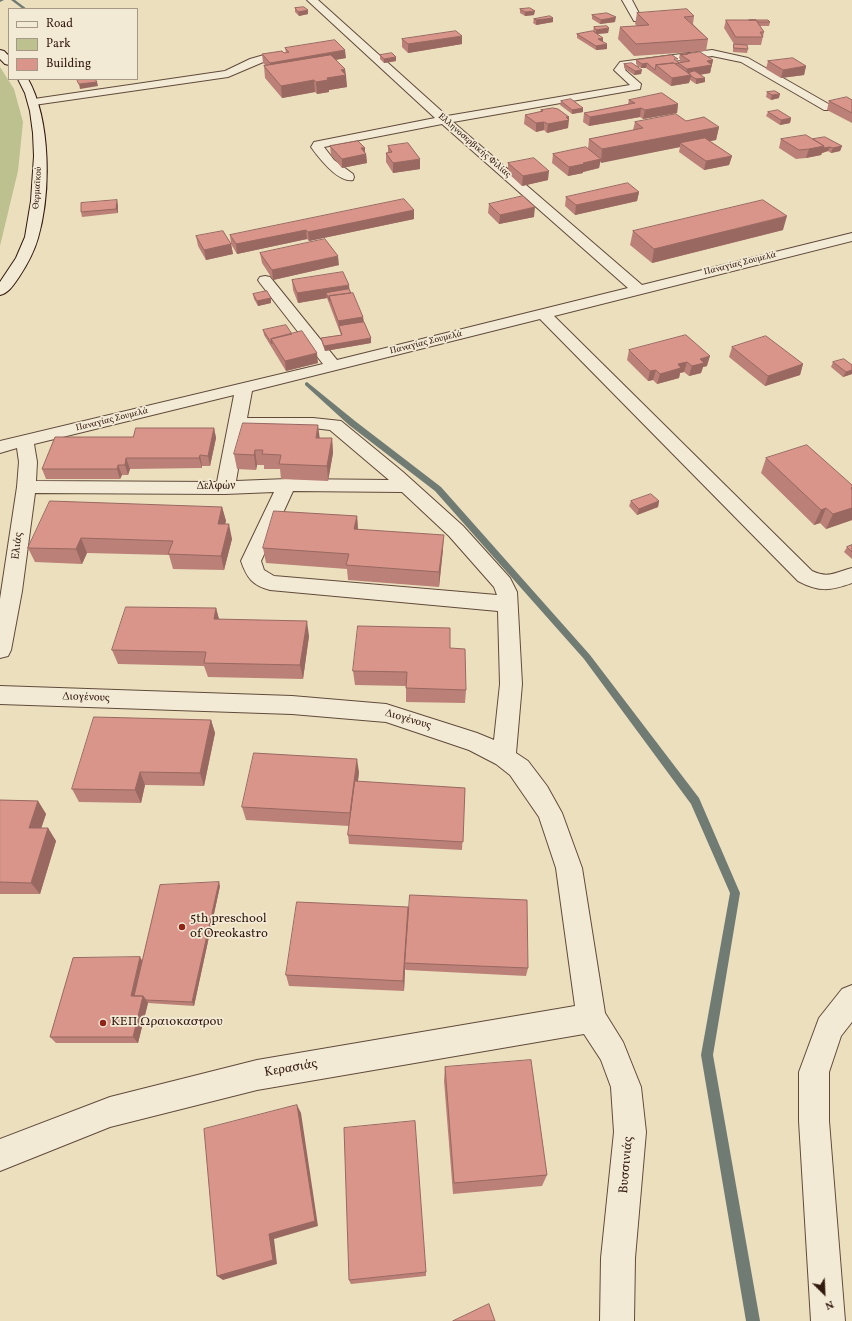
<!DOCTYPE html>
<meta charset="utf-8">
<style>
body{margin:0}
#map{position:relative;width:852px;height:1321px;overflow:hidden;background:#ecdfbe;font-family:Vollkorn,serif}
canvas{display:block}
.legend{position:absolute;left:8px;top:8px;width:130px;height:72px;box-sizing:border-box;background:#f3ead5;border:1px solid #a69786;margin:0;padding:5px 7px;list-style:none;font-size:12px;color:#321a0f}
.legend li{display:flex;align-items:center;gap:8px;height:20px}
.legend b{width:20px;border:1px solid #a69786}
.north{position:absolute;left:804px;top:1273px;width:40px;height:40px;-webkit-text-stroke:3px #f3ead5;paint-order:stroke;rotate:156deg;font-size:11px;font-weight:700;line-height:16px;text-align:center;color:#321a0f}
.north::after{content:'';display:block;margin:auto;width:14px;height:18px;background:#321a0f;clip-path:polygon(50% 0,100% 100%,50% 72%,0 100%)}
</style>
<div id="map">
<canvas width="852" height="1321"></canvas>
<ul class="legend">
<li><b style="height:5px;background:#f3ead5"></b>Road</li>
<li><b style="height:11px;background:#bcc18f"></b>Park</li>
<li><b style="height:11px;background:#d9958a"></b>Building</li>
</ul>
<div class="north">N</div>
</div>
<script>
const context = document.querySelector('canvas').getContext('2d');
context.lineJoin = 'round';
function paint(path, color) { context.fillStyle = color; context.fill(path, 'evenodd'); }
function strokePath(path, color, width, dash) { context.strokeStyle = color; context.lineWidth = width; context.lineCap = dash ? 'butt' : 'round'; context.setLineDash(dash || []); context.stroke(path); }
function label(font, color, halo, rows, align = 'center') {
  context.font = font + ' Vollkorn,serif'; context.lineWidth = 3.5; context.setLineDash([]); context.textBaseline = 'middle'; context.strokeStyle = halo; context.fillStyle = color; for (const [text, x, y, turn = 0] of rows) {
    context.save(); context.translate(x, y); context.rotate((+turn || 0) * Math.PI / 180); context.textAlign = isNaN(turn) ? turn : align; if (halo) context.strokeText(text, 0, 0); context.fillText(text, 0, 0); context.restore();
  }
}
const green = new Path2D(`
 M0 67 14 89 23 122 18 171 0 246Z`);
const stream = new Path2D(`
 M0 0H4L0 2Z
 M11 0H15L27 9H23Z
 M307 382 355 421 441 487 590 655 699 798 740 893 713 1055 760 1321H746L701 1055 730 893 691 804 584 659 435 491 349 425 305 385V383Z`);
const street = new Path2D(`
 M307 0H318L447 116 630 85 614 70 620 62 712 50 748 58 832 106 834 108 832 110H824L741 62 712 56 627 67 625 70 641 84 640 89 453 122 642 285 852 233V241L554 316 812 571C829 579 836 572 852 568V583C830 591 819 592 798 581L540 319 252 391 247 418H313L341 421 403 472 463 526 510 578 517 592 522 684 516 753 528 761 547 786 562 813 582 868 605 1013 623 1042 641 1087 646 1132 635 1258 634 1321H600L601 1258 614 1132 611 1087 601 1060 584 1034 257 1090 110 1127 0 1171V1139L110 1097 257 1060 575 1006 556 868 539 817 510 775 496 764 469 750 386 722 292 714 0 704V686L292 696 386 704 477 733 494 740 500 684 498 611 270 590C252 585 247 578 241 561L274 492 225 494 35 493 22 591 11 650 8 656 0 658V599L17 487 19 462 17 448 0 453V441L323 364 260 283 258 280 260 277 265 276 270 277 337 360 628 288 442 124 324 147 334 160 353 174 354 177 353 180C338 183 319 158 311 147L314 142 435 118ZM234 395 217 482 36 481 37 462 34 444ZM245 428H313L330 430 389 480 287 479 236 481ZM293 491 402 492 449 536 494 587 497 595 274 576 264 570 261 561Z
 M622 0H632L642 19 640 21H634Z
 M264 55 269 58 268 60 228 77 34 105 30 104 28 102 30 100 34 99 225 71 250 59Z
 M852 985V1022L841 1036 829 1072V1121L845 1321H811L799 1121V1072L819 1018 842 989Z`);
const secondary = new Path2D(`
 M0 50 4 51 9 56V65L5 64 0 59Z
 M18 79H28C51 120 51 194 38 238 34 252 27 265 19 277 14 284 9 293 0 295V282L16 258 25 237 31 201 34 156 33 133 30 111 25 93Z`);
const wall = new Path2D(`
 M295 8 308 14 299 16 295 12Z
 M520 9 534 15 525 16 520 13Z
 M637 13 694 16 693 24 708 39 706 51 634 56 618 39 620 27 637 26 635 24Z
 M592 15 615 22 600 24 592 19Z
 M553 18V22L536 25 533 23 534 19Z
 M726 20 770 22 769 26H760L764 32 761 45H740L748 49 747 53 733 52V49L734 44 724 28Z
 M594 27 609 28 608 33 597 34 603 42 607 49 596 50 577 38V34L593 31Z
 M402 39 462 44 408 53 402 47Z
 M285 48 346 58 335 60 345 74 347 87 329 90V92L317 94 315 92 282 98 265 78 264 66H266L263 63 262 54 286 53Z
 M680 54H688L713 60 710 73 700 75 705 78V82L696 84 690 80 689 83 671 86 646 68H641L636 64V60L680 62V59L679 58Z
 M380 55 396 57V61L384 63 380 59Z
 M768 61 806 66 804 75 781 78 766 69Z
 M624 64 641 74 634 75 624 68Z
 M767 92 779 98 771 100 766 97Z
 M629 100 678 104 677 113 643 119 640 117 589 126 583 122 584 113 628 104Z
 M852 100V123L827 110 829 101Z
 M561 101 583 112 572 114 560 105Z
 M541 110 569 117 568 128 547 133 544 130 536 132 524 124 525 115 541 112Z
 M768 112 791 118 790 123 780 125 766 116Z
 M686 121 719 127 716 140 710 141 732 156 729 165 704 170 679 152 680 147 600 162 599 168 583 172V173L568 176 552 163 553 154 588 149 589 139 633 130 635 122Z
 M781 139H813L842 146 840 151 831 153 828 151 822 153 821 155 806 158 796 159 779 148Z
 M330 146 365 148V153L366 154 367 163 342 168 331 155Z
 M388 146 420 169 393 173 386 162V153H388Z
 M508 163 548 180 522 186 508 173Z
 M639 192 637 201 575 215 565 206 566 197Z
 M489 204 534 217 499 224 488 213Z
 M118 205V213L82 217 81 212Z
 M414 210V219L309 241 307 239 237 254 231 244 230 235Z
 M783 230 652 263 630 245 633 231Z
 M196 236 231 244 233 254 206 260 198 246Z
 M260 253 339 265 273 280 262 263Z
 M292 280 349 289 363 317 364 322 371 338V343L325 351 322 343 321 338 341 335 327 298 298 303 293 290Z
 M253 294 271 298V303L258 306 254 299Z
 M263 330 292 334 318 363 286 371 264 335Z
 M732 347 803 364 800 375 765 386 729 357Z
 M629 350 707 366 703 367 701 373 689 376 684 372 680 373 679 378 657 384 653 380 648 381 627 360Z
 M833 362 852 365V374L843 377 831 367Z
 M214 428 216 438 210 466H202V468L130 469 128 475H122L120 479H46L42 469 133 437Z
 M320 438H332L333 453 328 481 281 479 280 469H264V465H257L256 470 237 469 234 454Z
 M766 458 852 485V520L826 529 820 523 814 525 761 473Z
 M631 501H659L658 507 637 515 629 506Z
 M222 507 226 521 225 524 232 539 224 570 173 569 169 555 87 553 82 564 35 562 28 548Z
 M357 516 358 529 443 549 439 587 348 580 347 569 266 563 263 548Z
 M852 545V559L844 552 847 547Z
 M216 608 219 619 309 636 303 679 208 677 204 666 118 664 112 650Z
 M450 648 466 690 465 703 406 702V686L355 685 353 671Z
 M211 720 215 733 204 786 145 785 141 803 79 802 72 789Z
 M359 772 358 782 465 788 462 850 349 844 348 835 349 826 246 820 242 807Z
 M0 800 38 801 46 814 41 828H48L56 841 40 894H0Z
 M220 886 194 1006 148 1003 138 1043H56L50 1037 140 957 142 961Z
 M408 907 528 968 526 976 406 970 405 969 404 991 289 986 286 975Z
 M445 1067 547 1175 542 1186 453 1194 444 1081Z
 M426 1272V1276L351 1284 349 1280Z`);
const shadedWall = new Path2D(`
 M308 10V14L299 16 298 12Z
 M535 11 534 15 525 16V12Z
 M616 17 615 22 600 24 601 20Z
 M553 18V22L536 25V20Z
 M609 28 608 33 596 34V30Z
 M462 36V44L408 53V44Z
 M603 38V42L598 39Z
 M607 44V49L596 50V46Z
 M345 50 346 58 271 71 270 63Z
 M396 57V61L384 63V59Z
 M713 60 710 73 691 76 689 83 671 86 672 78 686 73 687 69 707 61Z
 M647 63 646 68H641L642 64Z
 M806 66 804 75 781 78 783 70Z
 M345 69 346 75 347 87 329 90V92L317 94 316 82 327 78 341 70Z
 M642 70 641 74 634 75 635 71Z
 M705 78V82L696 84V79Z
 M314 80 315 92 282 98 281 86Z
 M97 82 98 86 80 89 79 84Z
 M780 94 779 98 771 100 772 95Z
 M678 104 677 113 643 119 645 110Z
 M583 108V112L572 114V110Z
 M641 108 640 117 589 126 590 117Z
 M566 117H569L568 128 547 133 548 124Z
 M791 118 790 123 780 125 781 120Z
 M544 122V130L536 132V123Z
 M719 127 716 140 685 146 680 143V147L601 163 602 149Z
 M824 146 830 147 828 151 822 153 821 155 806 158 809 149Z
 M842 146 840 151 831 153 833 148Z
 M361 148H365V154H366L367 163 342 168V159Z
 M732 156 729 165 704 170 706 161Z
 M420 159V169L393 173V163Z
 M601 159 599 168 583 172V173L568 176 569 167 583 163Z
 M549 171 548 180 522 186 523 176Z
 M639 192 637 201 575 215 576 205Z
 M117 200 118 205V213L116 209Z
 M535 207 534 217 499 224 500 215Z
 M414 210V219L309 241 308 232Z
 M787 216 783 230 652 263 654 249Z
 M306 230 307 239 237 254 236 244Z
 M231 244 233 254 206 260 204 250Z
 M338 256 339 265 273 280 272 270Z
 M349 285 350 294 326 293 327 298 298 303 297 293Z
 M271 298V303L258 306 257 301Z
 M363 317 364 327 339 326 338 321Z
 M371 338V343L325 351 324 346Z
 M317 353 318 363 286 371 285 361Z
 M710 356 707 366 703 367 701 373 689 376 692 366 700 359Z
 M687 362 684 372 680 373 679 378 657 384 660 374 678 364Z
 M803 364 800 375 765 386 768 376Z
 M656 370 653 380 648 381 650 371Z
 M852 370V374L843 377 846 372Z
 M318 425 320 440 316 438Z
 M214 428 216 438 210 466 208 456Z
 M332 438 333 453 328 481 327 466Z
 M255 450 257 465 256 470 254 455Z
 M200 455 202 466V468L199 458Z
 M126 458 130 469 128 475 125 465Z
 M118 465 122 475 120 479 117 469Z
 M659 501 658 507 637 515 639 509Z
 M852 501V520L826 529 833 514Z
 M222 507 226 521 221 539 218 524Z
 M826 508 820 523 814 525 821 510Z
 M357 516 358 531 354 529Z
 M229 524 232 539 224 570 221 556Z
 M444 535 443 549 439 587V572Z
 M81 538 87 553 82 564 76 549Z
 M216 608 220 623 214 619Z
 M307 621 309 636 303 679 300 665Z
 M211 720 215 733 204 786 200 773Z
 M357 759 359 772 352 826 350 813Z
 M140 772 145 785 141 803 135 790Z
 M38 801 46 814 37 841 29 828Z
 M48 828 56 841 40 894 31 883Z
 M219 882 220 886 194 1006 192 1002Z
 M408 907 405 963V969L404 991 403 981Z
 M140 957 144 964 136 999 131 996Z
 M143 996 148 1003 138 1043 133 1037Z
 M297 1105 301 1113 318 1226 274 1239 277 1264 223 1280 217 1276 269 1234Z`);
const building = new Path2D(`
 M304 7 308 10 298 12 295 8Z
 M530 8 535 11 525 12 520 9Z
 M687 9 694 16 684 17 708 39 636 44 620 27 649 25 637 13Z
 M607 13 616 17 601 20 592 15Z
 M550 16 553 18 536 20 534 19Z
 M726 20H756L764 32H760L763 37H736Z
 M749 20H768L770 22H758L756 20Z
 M607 26 609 28 596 30 594 27Z
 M456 31 462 36 408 44 402 39Z
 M593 31 603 38 598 39 607 44 596 46 577 34Z
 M335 40 345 50 270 63 262 54 282 51 284 53 289 52 285 48Z
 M734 44 747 45 748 49 734 48Z
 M700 52 713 60 707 61 712 65 687 69 678 63 690 61 681 55Z
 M392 53 396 57 384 59 380 55Z
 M685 53 688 54 682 55 680 54Z
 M331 55 345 69 341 70 346 75 327 78 328 80 316 82 314 80 281 86 264 66Z
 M672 55 678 59H674L679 63H678L675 64 674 63 656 65 655 70 647 63 642 64 636 60Z
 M793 58 806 66 783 70 768 61Z
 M632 63 642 70 635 71 624 64Z
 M674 63 691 75 672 78 656 65Z
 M695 71 705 78 696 79 691 76V75L688 73Z
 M77 79H95L97 82 79 84Z
 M775 91 780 94 772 95 767 92Z
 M662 93 678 104 645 110 641 108 590 117 584 113 635 103 629 100Z
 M847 97 852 100V113L829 101Z
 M571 99 583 108 572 110 561 101Z
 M553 108 558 109 569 117H566L569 120 548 124 544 122 536 123 525 115 543 111 541 110Z
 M778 110 791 118 781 120 768 112Z
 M676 114 686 121 704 117 719 127 602 149 589 139 643 128 635 122Z
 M806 135 824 146 809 149 799 150 781 139Z
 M825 137 842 146 833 148 830 147 823 148 824 146 813 139Z
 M705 138 732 156 706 161 680 143Z
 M358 141 365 148H361L366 154 342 159 330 146Z
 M408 143 420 159 393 163 386 153 392 152 388 146Z
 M586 147 601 159 583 163 584 164 569 167 553 154Z
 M534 158 549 171 523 176 508 163Z
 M628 183 639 192 576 205 566 197Z
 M523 196 535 207 500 215 489 204Z
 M404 199 414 210 308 232 306 230 236 244 230 235Z
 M117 200 116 209 81 212V203Z
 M763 200 787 216 654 249 633 231Z
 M223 231 231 244 204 250 196 236Z
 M325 239 338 256 272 270 260 253Z
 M343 272 349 285 297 293 292 280Z
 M349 289 351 293 329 296 330 301 326 293Z
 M267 291 271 298 257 301 253 294Z
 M353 293 363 317 338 321 329 296Z
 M364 322 371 338 324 346 321 338 342 335 339 326Z
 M286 325 292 334 271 339 272 344 263 330Z
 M302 331 317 353 285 361 271 339Z
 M686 335 710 356 700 359 704 363 692 366 687 362 678 364 681 368 660 374 656 370 650 371 629 350Z
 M766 336 803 364 768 376 732 347Z
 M844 359 852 365V370L846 372 833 362Z
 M243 423 318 425 316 438H332L327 466 279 464 281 455 262 454 263 450H255L254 455 234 454Z
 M136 428H214L208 456 200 455 199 458H126L125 465H118L117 469H42L55 437H133Z
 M807 445 852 485V488H851L852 490V508L833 514 826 508 821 510 766 458Z
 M651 494 659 501 639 509 631 501Z
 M50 501 222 507 218 524H229L221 556 168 554 173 541 81 538 76 549 28 548Z
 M274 511 357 516 354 529 444 535 439 572 346 565 349 554 263 548Z
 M852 545V552L847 547Z
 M126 607 216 608 214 619 307 621 300 665 204 663 206 652 112 650Z
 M358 626 450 628V648L465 649 466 690 406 688 407 672 353 671Z
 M94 717 211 720 200 773 140 772 135 790 72 789Z
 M254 753 357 759 350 813 242 807Z
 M355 781 465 788 463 842 348 835Z
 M0 800 38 801 29 828H48L31 883 0 882Z
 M219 882 192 1002 146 1000 143 996H134L160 885Z
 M410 895 527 900 528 968 405 963Z
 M297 902 408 907 403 981 286 975Z
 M140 957 131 996H143L133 1037H50L73 958Z
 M531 1060 547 1175 454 1183 445 1067Z
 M297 1105 315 1221 269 1234 273 1260 217 1276 204 1129Z
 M415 1121 426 1272 349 1280 344 1128Z
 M489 1304 495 1321H453Z`);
const markers = [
 [182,927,4,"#8f2418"],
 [103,1023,4,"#8f2418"]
];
const farStreetnames = [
 ["Ελληνοσερβικής Φιλίας",474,146,41],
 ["Θερμαϊκού",38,188,-86],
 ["Παναγίας Σουμελά",740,264,-14],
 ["Παναγίας Σουμελά",426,343,-14],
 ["Παναγίας Σουμελά",112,420,-14]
];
const streetNames = [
 ["Δελφών",216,487],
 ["Ελιάς",18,546,-83],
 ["Διογένους",86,698,2],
 ["Διογένους",408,720,16]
];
const nearPoinames = [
 ["5th preschool",190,920],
 ["of Oreokastro",190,935],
 ["ΚΕΠ Ωραιοκαστρου",111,1023]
];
const nearStreetnames = [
 ["Κερασιάς",291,1069,-10],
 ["Βυσσινιάς",627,1165,-85]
];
paint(green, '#bcc18f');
paint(stream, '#707b74');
strokePath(street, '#604b3b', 2);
strokePath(secondary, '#321a0f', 2);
paint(street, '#f3ead5');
paint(secondary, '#f3ead5');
paint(wall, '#bb8077');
paint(shadedWall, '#986861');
paint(building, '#d9958a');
strokePath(building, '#986861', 1);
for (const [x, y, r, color] of markers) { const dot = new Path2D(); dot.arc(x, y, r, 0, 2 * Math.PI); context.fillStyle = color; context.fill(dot); strokePath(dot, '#f3ead5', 1.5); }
label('9px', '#321a0f', '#f3ead5', farStreetnames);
label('11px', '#321a0f', '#f3ead5', streetNames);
label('13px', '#321a0f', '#f3ead5', nearPoinames, 'left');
label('13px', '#321a0f', '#f3ead5', nearStreetnames);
</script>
